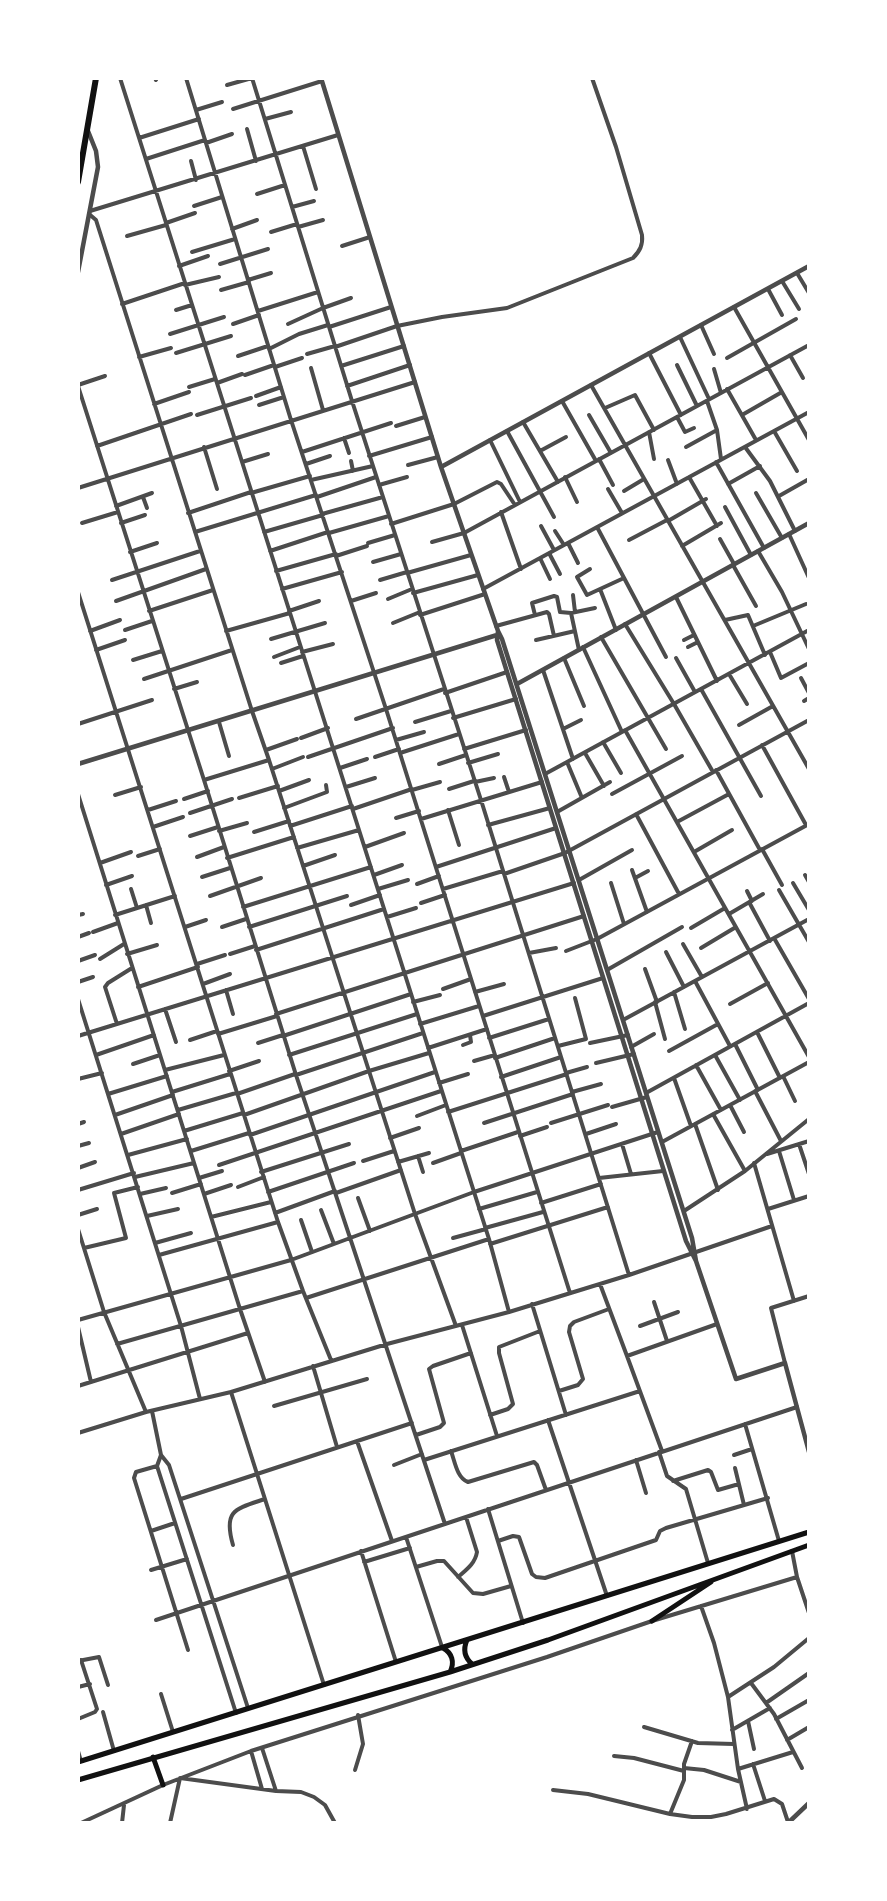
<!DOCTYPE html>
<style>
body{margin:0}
#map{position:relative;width:887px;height:1901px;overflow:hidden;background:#fff;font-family:Signika,sans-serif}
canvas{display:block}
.frame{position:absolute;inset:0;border:80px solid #fff;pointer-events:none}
</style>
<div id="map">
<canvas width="887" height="1901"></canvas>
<div class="frame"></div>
</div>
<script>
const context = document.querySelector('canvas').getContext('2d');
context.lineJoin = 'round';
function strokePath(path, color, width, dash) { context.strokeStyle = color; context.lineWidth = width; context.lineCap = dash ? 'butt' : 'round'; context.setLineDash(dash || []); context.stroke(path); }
const minor = new Path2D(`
 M120 78 489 1239 509 1312
 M155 78 156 80
 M186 78 291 420 386 709 570 1293
 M252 78 352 401 481 800 629 1275
 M227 85 252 78
 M233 109 322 81
 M196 110 222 102
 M265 119 291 112
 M247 129 256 161
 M139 138 199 119
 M206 143 232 134
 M303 146 316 189
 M146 159 205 140
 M191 161 196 180
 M257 194 285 185
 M194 206 222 197
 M292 207 314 201
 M90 211 338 135
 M89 214 96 220 252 711 269 760 415 1214 456 1326
 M166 223 195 213
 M298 227 323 220
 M232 229 257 220
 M271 232 297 224
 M127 236 166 225
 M342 246 370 237
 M192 252 235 239
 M220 264 268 249
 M179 266 208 256
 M797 273 809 293
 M248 280 271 273
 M782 281 799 309
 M185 285 219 277
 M768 289 782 315
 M221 290 249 282
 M122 304 185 283
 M734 307 809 440
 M176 310 192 305
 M258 311 318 292
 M233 324 259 315
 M288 324 323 308 351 298
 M701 325 714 354
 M329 327 391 307
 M170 334 224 317
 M680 337 709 399
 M335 347 397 326 442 317 507 308 633 258C640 251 643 245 642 235L616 147 592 78
 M269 349 299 334 328 325
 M176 353 231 336
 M649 353 681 415
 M307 354 335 346
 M790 355 803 378
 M238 356 268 346
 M139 357 171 348
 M727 358 796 319
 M677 365 697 406
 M341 366 404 346
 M275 367 302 358
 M311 368 323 410
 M714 369 721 393
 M245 375 274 365
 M217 383 242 374
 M78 385 105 376
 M591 385 809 769
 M78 386 204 780 296 1075 445 1524
 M347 386 410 365
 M189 387 215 379
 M727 389 756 440
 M256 396 281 387
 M562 401 596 461
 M707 401 717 430 721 459
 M154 404 189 392
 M259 405 284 397
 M605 408 635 395 654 430
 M197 415 251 398
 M589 415 611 453
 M742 415 782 392
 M677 417 685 432 694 428
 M523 422 558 482
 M396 426 425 417
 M507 431 554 517
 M774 431 797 471
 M649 432 654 459
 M344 438 349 453
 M490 440 520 502
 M97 446 191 414
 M204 447 217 489
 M686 447 717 430
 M745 447 770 481 795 531
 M540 451 566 437
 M302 452 391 423
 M369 456 432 437
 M599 459 613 485
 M668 460 677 484
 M351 461 353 471
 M242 462 268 454
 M716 462 764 548
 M306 464 330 456
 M408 465 438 457
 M565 477 577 502
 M689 477 717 526
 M311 480 373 466
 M728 484 760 466
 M379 485 407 477
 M78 488 415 382
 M608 489 622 513
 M624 491 644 479
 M251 493 310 476
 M756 493 782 538
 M779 496 809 479
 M143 497 147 508
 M317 497 376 477
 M116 506 152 493
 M725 507 751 555
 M501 512 521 569
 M188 513 251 492
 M322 514 383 497
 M668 521 706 499
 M82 523 118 512
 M121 523 145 515
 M391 524 454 504 497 482 501 484 515 505
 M541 526 554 550
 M597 527 666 657
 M555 531 564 545
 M195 532 316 495
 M264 532 323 515
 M329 533 389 516
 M789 534 809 578
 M720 539 734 564
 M629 540 667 520
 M432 542 464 533 809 345
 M368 543 395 535
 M568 543 578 563
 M682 546 721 523
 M270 551 328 532
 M758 551 782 592 809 649
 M130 552 157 543
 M549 553 560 574
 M336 556 367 546
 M540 558 550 579
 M373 562 401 554
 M733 565 756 606
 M590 569 577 577 587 595 624 578
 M276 571 336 554
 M407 573 471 555
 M112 580 200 551
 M380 580 407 572
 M282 589 342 572
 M483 589 809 412
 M600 589 616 630
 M78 592 278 1222 303 1291 331 1360
 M413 593 478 575
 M573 595 575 612
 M676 597 717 681
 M388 599 412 589
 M116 601 206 569
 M351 601 376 593
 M149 611 213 590
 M289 611 319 601
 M571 613 595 608
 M420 615 485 594
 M535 615 532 603 554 596 557 597 560 612 571 613 579 650
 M725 620 748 615 765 655
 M393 623 420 612
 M625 624 674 704 713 772
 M496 626 547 612 549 614 554 636
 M753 626 806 604
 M125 630 152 621
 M90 631 120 620
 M226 631 290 613
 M601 637 666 749
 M271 639 325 623
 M536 640 575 631
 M684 640 694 635
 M583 647 622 732
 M688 647 698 642
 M96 650 125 640
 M302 652 333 644
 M770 652 781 678 809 663
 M274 657 300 647
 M564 658 584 706
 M676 658 695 692
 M133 660 162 651
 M281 663 303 656
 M543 670 573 759
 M729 674 747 704
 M801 678 809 693
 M144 679 232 650
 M174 689 197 682
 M701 689 761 796
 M445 693 507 672
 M804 701 809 698
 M453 718 516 699
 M356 719 444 689
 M219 722 229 756
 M415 722 451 711
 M78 724 152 700
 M739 725 773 706
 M563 729 581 720
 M625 730 809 1057
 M301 738 328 728
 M396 740 424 732
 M603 742 621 773
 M762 745 806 825
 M464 749 526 730
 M266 750 297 739
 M400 753 459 734
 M585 753 604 786
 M308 757 393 728
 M375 757 399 749
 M567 762 582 798
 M468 763 498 754
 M439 764 466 755
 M340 768 367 759
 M272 769 303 757
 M716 770 760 850
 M545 774 809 630
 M504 777 509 792
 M204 780 269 760
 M475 782 494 778
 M346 787 375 778
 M449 789 474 781
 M412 790 440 782
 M279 791 309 780
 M78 794 240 1309 265 1382
 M612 794 682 756
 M115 795 141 787
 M239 798 278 786
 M184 799 208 791
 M284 808 327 792 326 785
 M353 809 412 789
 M148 810 176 801
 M448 810 459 845
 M557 812 610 782
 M190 813 232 799
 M636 814 679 894
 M396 818 419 811
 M421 819 542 782
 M677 822 729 794
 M488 825 550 808
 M290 826 352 806
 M153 827 183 817
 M219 831 247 823
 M254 832 289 821
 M190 836 218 827
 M365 847 404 833
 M297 848 359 830
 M762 849 782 885
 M694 852 732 830
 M138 856 160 849
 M197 857 224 847
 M227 858 294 837
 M100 863 131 852
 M303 866 335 855
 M436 867 556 828
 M632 870 647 912
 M504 874 565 853 809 720
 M374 875 402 865
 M805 875 809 882
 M202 877 230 868
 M635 878 648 871
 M579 880 632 850
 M611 883 624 924
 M793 883 809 910
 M417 884 439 876
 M106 885 132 876
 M131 889 137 908
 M378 889 408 880
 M443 889 503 871
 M779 890 809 942
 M747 891 752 901
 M210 896 261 878
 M749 902 770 941
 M421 903 445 895
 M146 905 151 923
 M351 905 380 895
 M243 907 371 867
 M729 914 763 894
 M78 915 83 914
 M115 915 175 896
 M387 917 416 908
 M185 927 206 920
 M222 927 246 919
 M249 927 347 896
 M691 928 725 908
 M93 932 118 923
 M78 937 89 933
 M774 938 809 999
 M683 944 702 977
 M701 948 736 927
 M256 950 384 909
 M566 951 597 939 809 824
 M666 952 684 987
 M529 953 556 948
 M127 954 157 945
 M230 954 255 946
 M100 959 124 944
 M78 961 95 955
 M197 964 225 955
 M645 969 657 1002
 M607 970 682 927
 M695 981 730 1046
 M78 982 93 977
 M203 984 230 974
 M138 987 198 967
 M443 989 471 979
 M226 990 233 1014
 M475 992 504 984
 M674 992 685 1029
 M78 999 181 1326 200 1399
 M413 1002 440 995
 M655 1002 665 1039
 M730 1004 768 983
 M165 1009 176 1042
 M276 1014 584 916
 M483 1016 603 978
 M623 1020 809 919
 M117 1024 105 987 108 983 132 968
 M420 1024 479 1006
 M757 1032 780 1078
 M218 1034 277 1016
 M78 1036 574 883
 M283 1036 411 994
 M489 1038 549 1019
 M190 1040 217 1031
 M258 1043 283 1035
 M590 1043 628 1035
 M735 1044 758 1090
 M463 1045 471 1042 470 1035
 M558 1046 586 1039 575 998
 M631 1047 654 1034
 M428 1048 487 1029
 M669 1051 718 1024
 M96 1055 154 1035
 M289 1055 417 1014
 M715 1055 740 1100
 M495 1058 555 1038
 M474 1061 495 1055
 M596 1063 634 1054
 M133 1064 160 1055
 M696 1065 721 1110
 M78 1066V1067
 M165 1070 224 1055
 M229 1071 259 1061
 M566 1073 587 1067
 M296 1075 423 1033
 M783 1076 795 1101
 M501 1077 561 1057
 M674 1078 691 1126
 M78 1079 102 1073
 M439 1083 468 1074
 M755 1091 781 1141
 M172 1092 230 1074
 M572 1092 601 1084
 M646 1093 809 1003
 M108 1094 167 1076
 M237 1094 295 1074
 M730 1105 744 1132
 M612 1107 647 1097
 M178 1110 236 1093
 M448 1112 567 1074
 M713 1114 745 1171
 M115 1115 173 1095
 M244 1115 369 1071 429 1053
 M417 1116 446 1105
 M484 1123 573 1094
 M551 1123 608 1105
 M78 1124 84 1122
 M695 1124 718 1190
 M184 1131 243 1113
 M121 1134 179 1114
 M586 1134 616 1124
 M250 1135 435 1072
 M520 1136 547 1127
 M390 1138 419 1128
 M662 1142 809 1062
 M622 1144 631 1174
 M799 1144 809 1174
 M78 1146 89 1143
 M191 1151 249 1133
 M461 1151 518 1132
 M779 1151 794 1200
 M767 1154 809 1141
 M128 1155 187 1139
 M418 1156 423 1172
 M363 1161 394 1151
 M398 1162 429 1153
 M433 1163 461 1153
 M754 1163 794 1301
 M219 1165 441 1091
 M78 1168 95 1162
 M261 1172 349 1144
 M135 1177 194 1163
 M199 1178 222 1171
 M599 1178 663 1171
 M238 1187 264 1177
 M78 1190 134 1173
 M268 1192 354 1163
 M172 1193 201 1184
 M336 1193 401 1170
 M140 1194 166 1188
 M204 1194 231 1185
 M358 1198 370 1231
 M541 1203 601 1184
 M479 1209 537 1192
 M768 1209 809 1196
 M321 1210 334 1244
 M684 1211 745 1171 809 1119
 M275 1213 335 1191
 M78 1215 97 1209
 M147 1216 178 1209
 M211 1217 271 1202
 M301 1220 312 1252
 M485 1228 543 1212
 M78 1229 104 1312 146 1412
 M453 1238 486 1229
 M155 1243 191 1233
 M490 1244 608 1207
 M84 1248 126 1238 114 1193 138 1187
 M159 1255 278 1222
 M600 1284 627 1356
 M306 1298 489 1239
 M654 1302 667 1341
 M532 1304 566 1415
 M78 1320 291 1260 474 1192 658 1132
 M462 1325 497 1436
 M640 1326 678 1312
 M78 1327 91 1382
 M117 1344 303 1291
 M785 1363 771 1308 809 1296
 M313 1366 337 1447
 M78 1386 248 1333
 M559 1391 578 1385 583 1379 569 1332 570 1326 574 1322 609 1309
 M231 1392 324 1685
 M274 1406 367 1379
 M152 1411 161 1455 169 1465 248 1708
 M490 1415 508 1409 513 1404 499 1353V1347L540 1331
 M548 1420 607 1596
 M745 1424 779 1541
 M78 1433 146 1412 231 1392 387 1344 509 1312 629 1275 772 1226
 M416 1435 440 1427 444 1423 429 1369 433 1366 471 1353
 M357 1441 392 1541
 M451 1451C455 1462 457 1478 468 1482L534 1462 537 1465 546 1490
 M662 1451 627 1356 717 1324
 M659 1452 667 1476 686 1489 708 1563
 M161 1455 157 1466 236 1713
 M734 1455 752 1449
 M424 1460 640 1391
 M636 1460 646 1493
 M394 1465 422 1454
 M157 1466 136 1472 134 1478 188 1650
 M735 1468 744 1505
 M673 1481 708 1470 711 1472 718 1490 739 1484
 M181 1499 412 1423
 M488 1509 523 1623
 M151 1531 175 1523
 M406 1537 442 1647
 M498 1541 513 1536 519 1537 532 1574 536 1577 545 1578 656 1540 660 1531 666 1528 768 1498
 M233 1545C223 1510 235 1509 265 1499
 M361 1551 396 1662
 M792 1551 797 1577 809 1613
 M364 1562 410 1548
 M416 1567 437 1561H444L473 1593 483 1594 511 1586
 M151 1570 187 1559
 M458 1577C466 1570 475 1564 477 1552L466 1517
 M701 1606 714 1643 728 1697 738 1769 747 1809
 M156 1620 797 1407
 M78 1661 99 1657 108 1685
 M751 1683 774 1714 802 1768
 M78 1687 90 1684
 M161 1694 173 1732
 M728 1697 774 1667 809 1638
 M766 1703 809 1673
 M103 1712 114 1751
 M78 1719 95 1712 97 1709 81 1660
 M776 1719 809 1700
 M748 1721 754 1749
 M644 1727 698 1743 734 1744
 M732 1730 770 1708
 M787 1740 809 1727
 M262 1748 276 1791
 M78 1751 81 1761
 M251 1751 262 1789
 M614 1756 634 1758 684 1771
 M753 1764 765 1801
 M684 1768 704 1770 741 1782
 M738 1769 793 1752
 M355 1770 363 1744 358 1715
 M553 1790 588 1794 670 1814 692 1817H711L726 1814 774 1799 782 1804 788 1822
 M670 1814 684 1780V1764L692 1741
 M81 1823 163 1785 251 1751 547 1657 652 1621 797 1577
 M122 1823 124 1805
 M170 1823 180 1778 276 1791 301 1792 314 1797 325 1805 335 1823`);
const tertiary = new Path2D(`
 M321 78 441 467 498 631 502 639 692 1238 696 1261
 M78 272 98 167 96 151 88 131
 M441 467 809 266
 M498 631 497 640 507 672 686 1241 696 1261 736 1379 785 1363 809 1452
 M517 684 809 523
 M78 764 497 635
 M788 1823 809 1803`);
const secondary = new Path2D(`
 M652 1621 711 1582
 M467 1640C463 1649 464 1657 472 1664
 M443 1648C452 1653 455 1662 450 1672
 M153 1757 163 1785
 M78 1762 809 1532
 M78 1780 450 1672 548 1640 809 1545`);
const primary = new Path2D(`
 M78 182 96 78`);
strokePath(minor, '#4c4c4c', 4);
strokePath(tertiary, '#4c4c4c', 4.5);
strokePath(secondary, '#111', 5);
strokePath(primary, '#111', 6);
</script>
